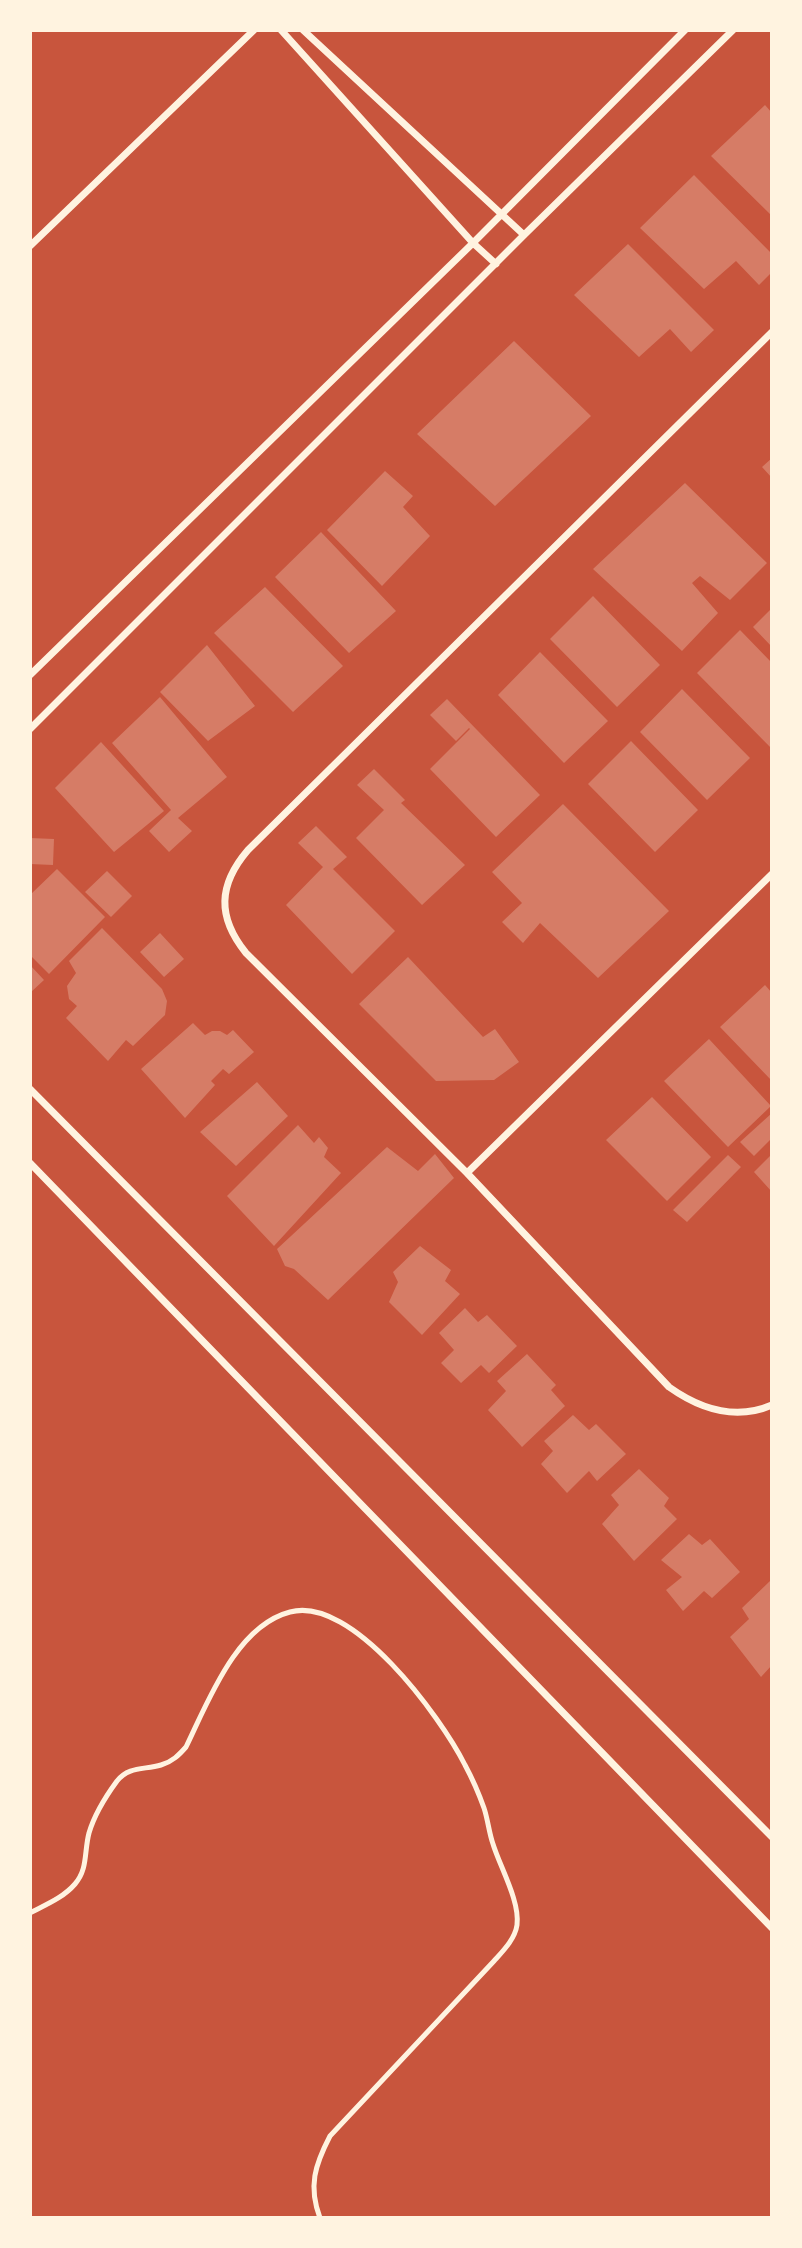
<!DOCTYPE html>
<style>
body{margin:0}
#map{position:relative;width:802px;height:2248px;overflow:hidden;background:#c8553d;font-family:"Titillium Web",sans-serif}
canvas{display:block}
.frame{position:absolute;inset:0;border:32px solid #fff3e0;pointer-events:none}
</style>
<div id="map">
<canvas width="802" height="2248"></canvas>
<div class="frame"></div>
</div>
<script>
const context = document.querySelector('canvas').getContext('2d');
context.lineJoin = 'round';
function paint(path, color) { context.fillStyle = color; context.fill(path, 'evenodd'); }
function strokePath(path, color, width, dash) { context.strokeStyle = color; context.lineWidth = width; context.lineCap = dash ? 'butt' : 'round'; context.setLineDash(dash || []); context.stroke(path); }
const building = new Path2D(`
 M765 105 772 113V216L711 156Z
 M694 175 772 254V272L759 285 736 261 704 289 640 228Z
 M628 244 714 330 691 352 670 329 639 357 574 295Z
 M514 341 591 416 495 506 417 434Z
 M772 458V478L762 467Z
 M385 471 413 496 403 507 430 536 382 586 327 530Z
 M685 483 767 563 730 600 700 576 692 583 718 613 682 651 593 569Z
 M321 532 396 611 349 653 275 577Z
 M265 587 343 666 293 712 214 633Z
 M593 596 660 665 617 707 550 639Z
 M772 608V647L753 627Z
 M740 630 772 663V749L697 673Z
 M207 645 255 706 208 741 160 692Z
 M540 652 608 721 564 763 498 695Z
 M682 689 750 758 707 800 640 732Z
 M160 697 227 777 178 818 192 831 169 852 149 831 171 810 112 743Z
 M447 699 540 795 496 837 430 769 470 729 469 728 456 741 430 715Z
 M631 741 698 810 655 852 588 784Z
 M101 742 164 811 114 852 55 788Z
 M374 769 405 800 401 803 465 865 422 905 356 838 384 810 357 785Z
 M563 804 669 911 598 978 540 923 523 943 502 922 522 903 492 872Z
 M316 826 347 857 333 869 395 931 352 974 286 905 323 867 298 843Z
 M30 838 54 839 53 865 30 864Z
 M57 869 105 917 49 974 30 955V895Z
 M107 871 132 896 111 917 85 892Z
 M102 928 162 989 167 1001 165 1015 133 1046 126 1040 108 1061 66 1018 77 1006 69 999 67 986 76 973 69 961Z
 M160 933 184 959 164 977 140 952Z
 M408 957 483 1037 495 1029 519 1062 494 1080 436 1081 359 1004Z
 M30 965 44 980 30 993Z
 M765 985 772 993V1081L720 1027Z
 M193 1023 205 1035 212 1031H220L227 1035 233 1030 254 1052 229 1074 223 1069 211 1081 215 1085 185 1118 141 1069Z
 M709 1039 771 1106 728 1147 664 1081Z
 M257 1082 288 1116 236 1166 200 1132Z
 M652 1097 711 1157 667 1201 606 1140Z
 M772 1113V1138L754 1156 740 1142Z
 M298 1125 314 1143 319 1137 328 1148 324 1157 341 1173 274 1246 227 1196Z
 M387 1147 418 1171 435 1154 454 1178 328 1300 294 1269 285 1266 277 1249Z
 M772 1154V1192L754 1172Z
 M728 1155 741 1167 687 1222 673 1210Z
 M420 1246 451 1270 445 1281 460 1294 422 1335 389 1302 398 1282 393 1272Z
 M465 1308 478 1322 487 1315 517 1346 489 1373 481 1365 461 1383 441 1363 454 1350 439 1333Z
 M527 1354 556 1385 551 1390 565 1406 522 1447 488 1410 506 1391 497 1381Z
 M573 1415 589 1430 596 1424 626 1454 597 1481 589 1471 567 1493 541 1464 553 1451 544 1441Z
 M639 1469 669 1498 664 1506 677 1519 634 1561 602 1524 619 1505 611 1495Z
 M689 1534 702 1545 710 1539 740 1572 712 1598 704 1591 683 1611 666 1590 682 1577 661 1560Z
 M770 1581 772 1583V1665L761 1677 730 1637 749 1619 742 1608Z`);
const service = new Path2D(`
 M30 1913C45 1905 63 1898 75 1884 88 1869 84 1852 89 1833 94 1816 106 1796 117 1781 129 1766 144 1770 161 1765 172 1762 179 1755 186 1747 208 1702 236 1626 290 1612 352 1595 441 1717 465 1765 472 1778 479 1794 484 1808 488 1820 489 1833 493 1844 500 1867 520 1901 517 1925 515 1939 503 1951 494 1961L330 2136C315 2165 308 2186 320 2218`);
const minor = new Path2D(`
 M281 30 473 243 496 264
 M303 30 524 235
 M30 246 254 30
 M772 332 248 850C218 885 217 917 246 953L467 1173 669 1387C700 1409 735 1421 772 1405
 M30 675 473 243 685 30
 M30 729 524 235 733 30
 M30 1089 772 1837
 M30 1163 772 1928
 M467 1173 772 874`);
paint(building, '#d67c66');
strokePath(service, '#fff3e0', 5);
strokePath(minor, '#fff3e0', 7);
</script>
